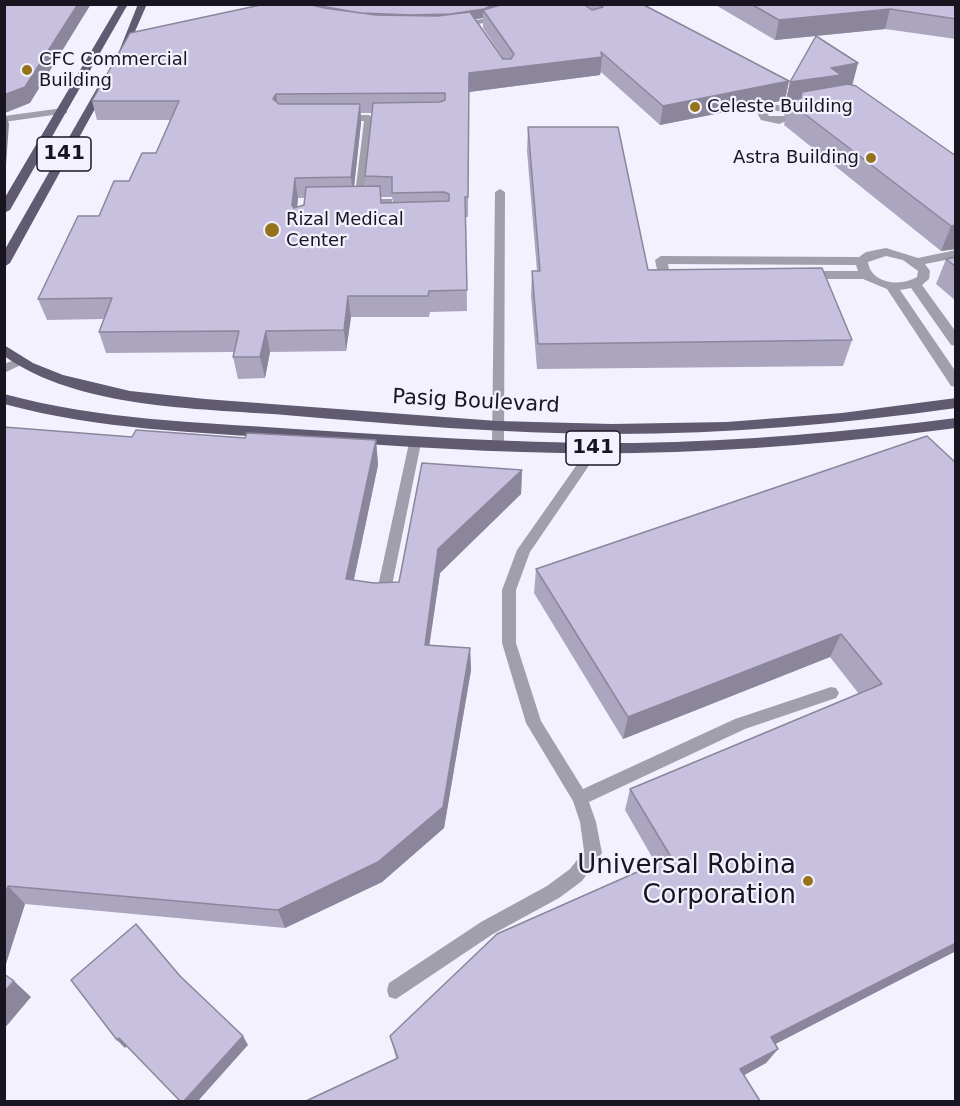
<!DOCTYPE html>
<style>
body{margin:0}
#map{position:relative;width:960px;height:1106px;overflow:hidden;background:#f4f1fe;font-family:"DejaVu Sans",sans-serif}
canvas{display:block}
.frame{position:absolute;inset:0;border:6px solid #181520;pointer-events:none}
</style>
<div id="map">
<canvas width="960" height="1106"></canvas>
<div class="frame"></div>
</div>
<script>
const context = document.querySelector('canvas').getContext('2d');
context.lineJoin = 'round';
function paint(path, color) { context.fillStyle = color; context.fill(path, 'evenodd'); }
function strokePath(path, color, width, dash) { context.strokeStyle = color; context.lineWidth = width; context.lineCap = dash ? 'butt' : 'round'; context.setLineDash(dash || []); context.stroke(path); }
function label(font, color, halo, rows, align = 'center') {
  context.font = font + ' "DejaVu Sans",sans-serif'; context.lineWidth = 4.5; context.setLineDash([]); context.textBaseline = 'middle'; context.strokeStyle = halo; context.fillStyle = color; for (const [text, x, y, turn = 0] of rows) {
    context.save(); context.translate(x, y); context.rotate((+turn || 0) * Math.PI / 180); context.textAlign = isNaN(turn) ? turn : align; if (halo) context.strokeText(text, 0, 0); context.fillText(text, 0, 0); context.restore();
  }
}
const service = new Path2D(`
 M369 115 373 118 364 199H392V219L387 222 382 219 384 204 359 205 354 202 364 121H344L340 118 344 115Z
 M500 189 505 192 504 446 498 450 492 446 495 192Z
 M591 424 597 428 588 467 530 552 516 590V643L541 721 583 789 735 719 831 687 836 688 839 693 836 698 745 729 589 802 596 822 602 853 582 881 559 898 493 934 396 999 389 997 387 990 389 983 481 922 547 886 570 869 584 851 580 822 573 801 526 723 502 643V590L517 550 576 466 585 428Z
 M415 439 421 443 389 600 387 604H377L375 600 409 443Z`);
const minor = new Path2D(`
 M530 4H542L517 17 456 28 452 25 512 13Z
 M771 104 789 107 795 118 779 124 761 120 756 111ZM772 110 782 112 785 116H769L767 112Z
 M63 108 67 109V113L4 122V116Z
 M886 248 918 258 956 250V258L925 264 930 271 929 279 922 285 956 332V346L951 345 911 288 900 290 956 372V387L951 386 887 289 863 279H803L797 275 803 271H858L856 265 668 264 669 270H681L687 274C681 280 664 280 658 274L655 260 661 256 859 257 866 252ZM886 256 903 260 918 271 917 277C901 287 871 284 868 262Z
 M20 358 27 362 4 373V364Z`);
const primary = new Path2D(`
 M119 4H128L10 210 4 213V199Z
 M138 4H147L126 52 118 54Z
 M100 83 108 85 10 263 4 267V251Z
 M4 345 33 363 63 375 130 391 205 399 497 421 612 424 727 422 842 413 956 398V408C842 424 728 434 613 434 504 434 394 424 285 415 195 408 80 409 4 356Z
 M4 394C100 420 197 422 295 429 408 436 521 444 635 443 742 441 849 432 956 418V428C849 442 742 451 635 453 521 455 408 447 295 439 197 432 100 430 4 404Z`);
const wall = new Path2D(`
 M163 4H253L164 6Z
 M265 4H642L789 81 785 100 660 125 601 72 600 75 469 92 468 217H466L467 311 430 312 429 317H351L346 351 270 352 265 378 238 379 233 357 234 352 106 353 99 332 104 319 47 320 38 299 99 216 129 181 156 153 171 120H97L92 101ZM483 18V28L504 59 475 19ZM361 113H372L365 176 366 186H354L361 123ZM381 197H392L393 203H381ZM298 198H305L304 205 297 207Z
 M714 4H956V39L885 29 775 40Z
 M858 63 852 85 956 156V249L941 251 784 125 789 104 785 105 790 82Z
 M528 127 648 270 852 340 843 366 537 369 531 296 532 271H537L527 151Z
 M956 256V301L936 284 946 259 955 257Z
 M4 427 132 437 376 440 378 465 354 580 374 583 399 582 522 470 521 494 440 573 429 645 470 648 471 670 444 828 382 882 285 928 25 904 4 970Z
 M956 463V951L775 1044 778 1049 766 1063 744 1075 396 1058 390 1036 656 864 625 810 630 789 859 694 830 657 623 739 534 593 536 569Z`);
const shadedWall = new Path2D(`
 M78 4H91L30 103 5 113 9 124 6 165 4 167V95Z
 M495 4H515L483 10V18L452 23 451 14Z
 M890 9 885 29 775 40 779 20Z
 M602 57 600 75 469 92 468 217 469 73Z
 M858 63 852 86 802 92 799 103 789 102V104L785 105 790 82 831 68Z
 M789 81 785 100 660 125 663 106Z
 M276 94 279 114 273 99Z
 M360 104 361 123 353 197 351 177Z
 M295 178 298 198 295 226 292 205Z
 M956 225V249L941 251 951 226Z
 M348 296 351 317 346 351 344 330Z
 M266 331 270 352 265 378 260 357Z
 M376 440 378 465 349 602 346 579Z
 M522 470 521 494 440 573 426 668 425 645 438 549Z
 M841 634 830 657 623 739 628 717Z
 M470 648 471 670 444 828 382 882 285 928 278 910Z
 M8 886 25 904 4 970V897Z
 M956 943V951L760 1052 771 1037Z
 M14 981 31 997 4 1029V992Z
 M243 1036 248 1045 198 1101H184Z
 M119 1038 127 1046 125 1048 117 1040Z
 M778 1049 766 1063 730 1083 740 1069Z`);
const building = new Path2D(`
 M4 4H78L25 87 4 95Z
 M265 4H308L324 8 376 15 437 16 470 12 503 59H511L514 54 483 10 504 4H583L592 10 603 7 598 4H642L789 81 663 106 601 52 602 57 469 73 468 197H465L467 290 429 291 428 296H348L344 330 266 331 260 357H233L239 331 99 332 112 298 38 299 78 216H99L114 181H129L142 153H156L179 101H92L130 33ZM445 93V100L440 102 373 103 365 176 392 177V193L444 192 449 194V201L381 203 380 186 306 187 304 205 294 208 292 205 295 178 351 177 360 104H279L273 99 276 94Z
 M309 4H495L484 9 451 14 411 15 360 13Z
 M751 4H956V19L890 9 779 20Z
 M816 36 858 63 831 68 841 75 790 82Z
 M848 84 856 86 956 156V225L951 226 789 102 801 98 802 92Z
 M528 127H618L648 270 822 268 852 340 538 344 532 271H540Z
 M956 257V267L946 259Z
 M4 427 132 437 136 430 245 438 247 433 376 440 346 579 374 583 399 582 422 463 522 470 438 549 425 645 470 648 443 807 378 862 278 910 8 886 4 897Z
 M927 436 956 463V943L771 1037 778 1049 740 1069 760 1101H306L398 1058 390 1036 497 934 671 857 630 789 882 684 841 634 628 717 536 569Z
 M136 924 180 976 243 1036 184 1101H180L119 1038 117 1040 71 980Z
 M4 974 14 981 4 992Z`);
const markers = [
 [27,70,6,"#94731a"],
 [695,107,6,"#94731a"],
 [871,158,6,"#94731a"],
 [272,230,8,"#94731a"],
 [808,881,6,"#94731a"]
];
const farPoinames = [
 ["CFC Commercial",39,60],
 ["Building",39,81],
 ["Celeste Building",707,107],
 ["Astra Building",859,158,"right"],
 ["Rizal Medical",286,220],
 ["Center",286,241]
];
const shields = [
 [64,154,54],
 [593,448,54]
];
const shieldNames = [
 ["141",64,154],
 ["141",593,448]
];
const streetNames = [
 ["Pasig Boulevard",476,402,3]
];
const nearPoinames = [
 ["Universal Robina",796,866],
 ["Corporation",796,896]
];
paint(service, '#a29fac');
paint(minor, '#a29fac');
paint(primary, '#605b71');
paint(wall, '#aba5bf');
paint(shadedWall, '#8b869b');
paint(building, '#c7c0de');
strokePath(building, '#8b869b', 1.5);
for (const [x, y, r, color] of markers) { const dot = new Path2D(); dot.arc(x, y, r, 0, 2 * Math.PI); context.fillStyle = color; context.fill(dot); strokePath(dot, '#f4f1fe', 2); }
label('18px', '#181520', '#f4f1fe', farPoinames, 'left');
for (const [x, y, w] of shields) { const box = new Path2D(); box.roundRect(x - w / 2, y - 17, w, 34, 4.5); context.fillStyle = '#f4f1fe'; context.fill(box); strokePath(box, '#181520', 1.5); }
label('bold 20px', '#181520', null, shieldNames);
label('21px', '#181520', '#f4f1fe', streetNames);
label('26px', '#181520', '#f4f1fe', nearPoinames, 'right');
</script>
